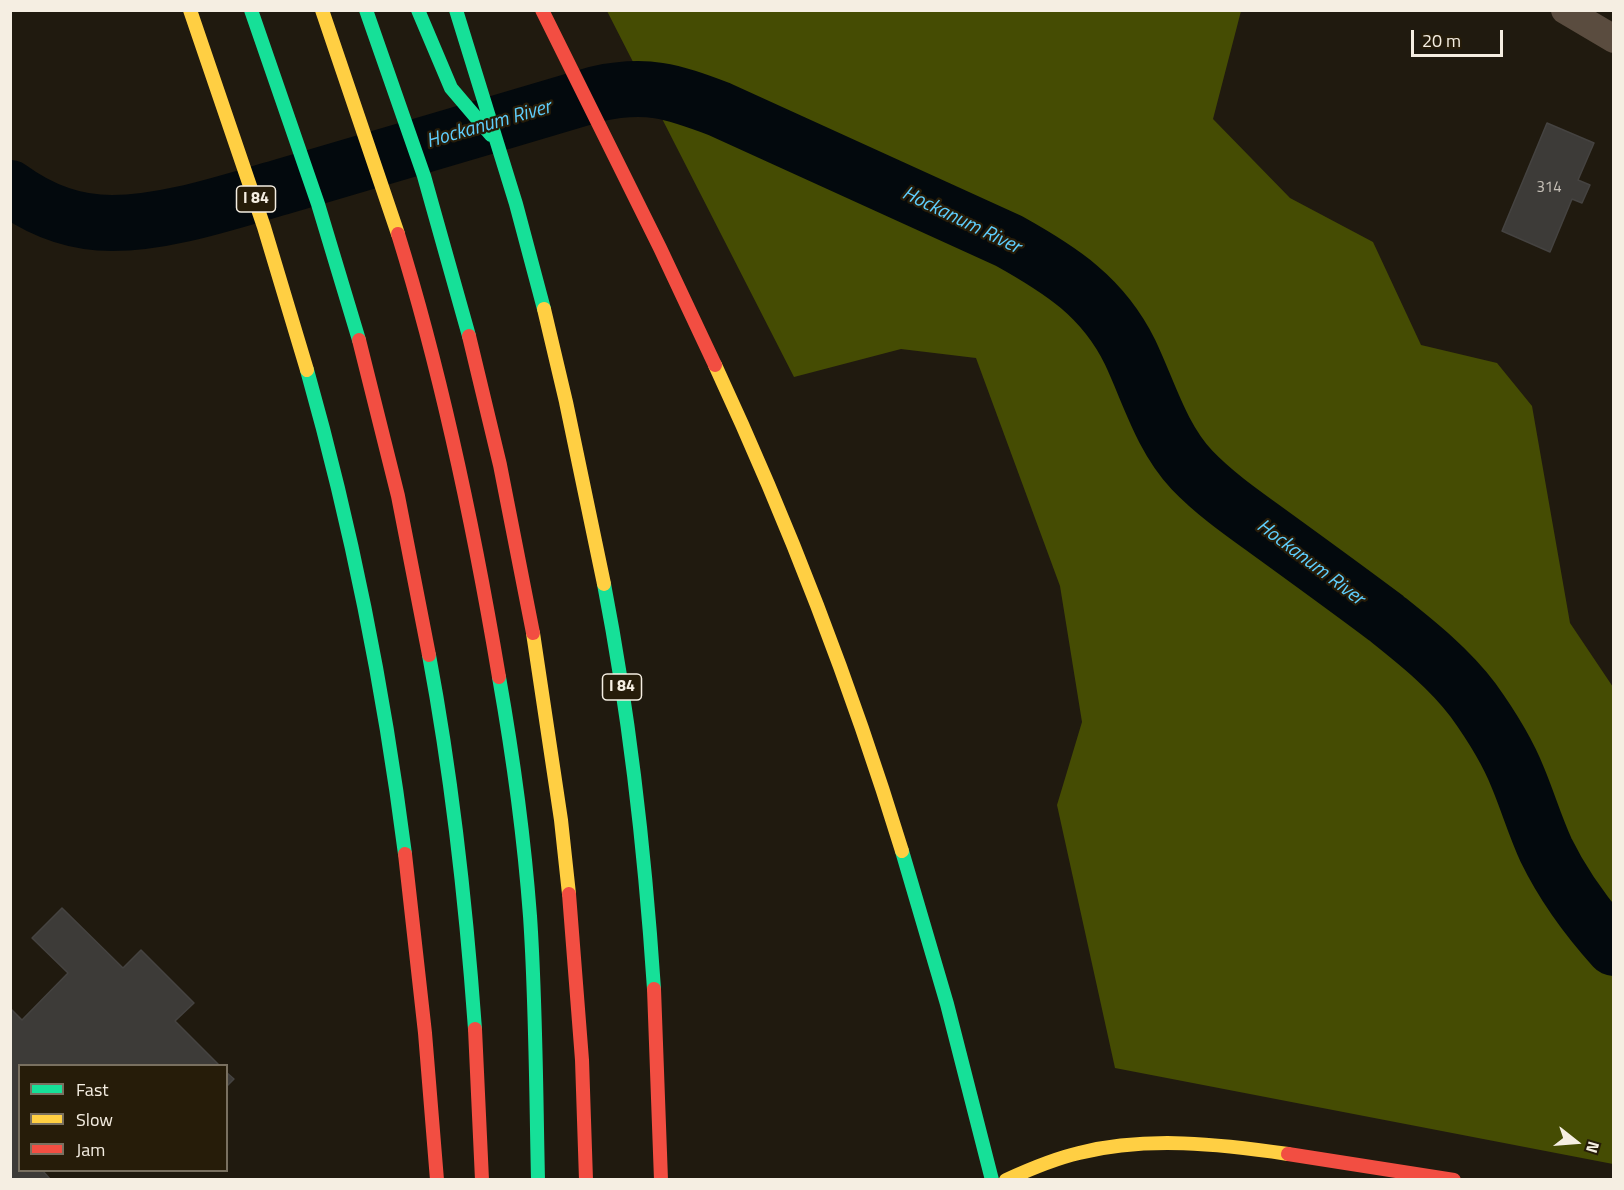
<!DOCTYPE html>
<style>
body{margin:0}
#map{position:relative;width:1624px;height:1190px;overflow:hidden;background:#201a0f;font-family:"Titillium Web",sans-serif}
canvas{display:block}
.frame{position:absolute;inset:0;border:12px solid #f5eee2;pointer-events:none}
.legend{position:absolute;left:18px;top:1064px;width:210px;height:108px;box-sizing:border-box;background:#261c09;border:2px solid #797060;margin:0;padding:8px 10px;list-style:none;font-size:18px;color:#f5eee2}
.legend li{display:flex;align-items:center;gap:12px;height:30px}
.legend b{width:30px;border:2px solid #797060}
.north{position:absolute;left:1546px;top:1112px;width:60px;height:60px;-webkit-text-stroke:4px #261c09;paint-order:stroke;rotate:107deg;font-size:16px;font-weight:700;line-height:24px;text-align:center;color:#f5eee2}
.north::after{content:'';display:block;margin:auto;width:21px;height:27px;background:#f5eee2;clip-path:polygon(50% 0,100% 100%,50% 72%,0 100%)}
.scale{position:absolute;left:1411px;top:30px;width:92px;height:27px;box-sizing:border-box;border:3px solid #f5eee2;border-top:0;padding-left:8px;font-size:18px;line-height:21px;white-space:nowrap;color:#f5eee2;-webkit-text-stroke:4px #261c09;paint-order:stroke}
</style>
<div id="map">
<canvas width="1624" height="1190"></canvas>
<div class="frame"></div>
<ul class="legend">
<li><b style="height:8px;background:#16e098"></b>Fast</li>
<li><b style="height:8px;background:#ffcf43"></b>Slow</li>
<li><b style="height:8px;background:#f24e42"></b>Jam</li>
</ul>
<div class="north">N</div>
<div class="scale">20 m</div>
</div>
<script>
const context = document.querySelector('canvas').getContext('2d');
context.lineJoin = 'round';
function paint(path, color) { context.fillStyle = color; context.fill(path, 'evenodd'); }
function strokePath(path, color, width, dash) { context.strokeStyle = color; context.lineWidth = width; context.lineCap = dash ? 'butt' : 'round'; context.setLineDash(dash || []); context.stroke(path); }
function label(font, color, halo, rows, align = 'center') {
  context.font = font + ' "Titillium Web",sans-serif'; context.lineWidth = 4.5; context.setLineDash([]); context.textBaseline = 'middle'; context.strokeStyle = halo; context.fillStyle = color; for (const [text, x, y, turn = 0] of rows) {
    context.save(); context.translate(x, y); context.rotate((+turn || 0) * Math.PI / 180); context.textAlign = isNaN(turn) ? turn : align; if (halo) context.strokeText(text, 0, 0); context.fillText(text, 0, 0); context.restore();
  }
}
const forest = new Path2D(`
 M607 11H1241L1213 119 1290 198 1373 242 1421 345 1497 363 1532 406 1570 623 1613 687V1164L1115 1068 1057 805 1082 722 1060 586 976 358 901 349 794 377Z`);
const river = new Path2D(`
 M10 188C40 210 75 223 112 223 167 223 228 202 281 187 386 157 491 125 596 94 647 83 671 91 719 109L1009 241C1061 270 1103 297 1130 352 1149 392 1161 437 1192 470 1214 493 1241 512 1266 530 1306 559 1346 588 1386 618 1416 642 1449 668 1473 700 1491 725 1507 750 1518 778 1528 802 1535 826 1546 850 1563 885 1587 918 1614 948`);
const building = new Path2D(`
 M1547 123 1594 143 1578 180 1590 185 1582 203 1572 199 1550 252 1502 231Z
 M62 908 123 968 141 950 194 1003 175 1021 220 1066H20V1170H42L51 1180H10V1008L22 1020 68 973 32 938Z
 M226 1072 234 1079 226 1087Z`);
const street = new Path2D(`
 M1565 10 1614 39`);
const fast = new Path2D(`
 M251 10 318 204 359 340
 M366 10 424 176 469 336
 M418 10 451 88 491 135
 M456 10 516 204 544 309
 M307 370C352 529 384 690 405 854
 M604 584C630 718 645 853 654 989
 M429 655C452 778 466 904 475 1029
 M499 677C513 756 524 836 530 916 536 1004 536 1092 538 1180
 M902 851 947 1004 992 1180`);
const slow = new Path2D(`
 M190 10 264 227 307 370
 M322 10 398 234
 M544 309 566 402 604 584
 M715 365C788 522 851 685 902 851
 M533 633 561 820 569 894
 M1006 1180C1030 1169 1053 1159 1079 1153 1147 1136 1220 1144 1288 1154`);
const jam = new Path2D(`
 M542 10 660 248 715 365
 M398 234C443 379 474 528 499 677
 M469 336 500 465 533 633
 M359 340 398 496 429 655
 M405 854 425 1033 437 1180
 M569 894 582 1060 586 1180
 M654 989 661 1180
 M475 1029 482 1180
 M1288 1154 1454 1180`);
const numberNames = [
 ["314",1549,188]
];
const shields = [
 [256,199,39],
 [622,687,39]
];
const shieldNames = [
 ["I 84",256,199],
 ["I 84",622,687]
];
const waterNames = [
 ["Hockanum River",489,125,-16],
 ["Hockanum River",961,221,26],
 ["Hockanum River",1310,563,37]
];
paint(forest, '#454c03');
strokePath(river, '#03090d', 56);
paint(building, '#3d3b38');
strokePath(building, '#454341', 1.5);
strokePath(street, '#5a4c3f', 28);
strokePath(fast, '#16e098', 14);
strokePath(slow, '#ffcf43', 14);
strokePath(jam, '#f24e42', 14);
label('15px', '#c7c1b8', null, numberNames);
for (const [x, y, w] of shields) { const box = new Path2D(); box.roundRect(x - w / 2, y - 13, w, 26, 4.5); context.fillStyle = '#261c09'; context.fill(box); strokePath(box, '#f5eee2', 1.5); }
label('bold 16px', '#f5eee2', null, shieldNames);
label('italic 20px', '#5fcefd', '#261c09', waterNames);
</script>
